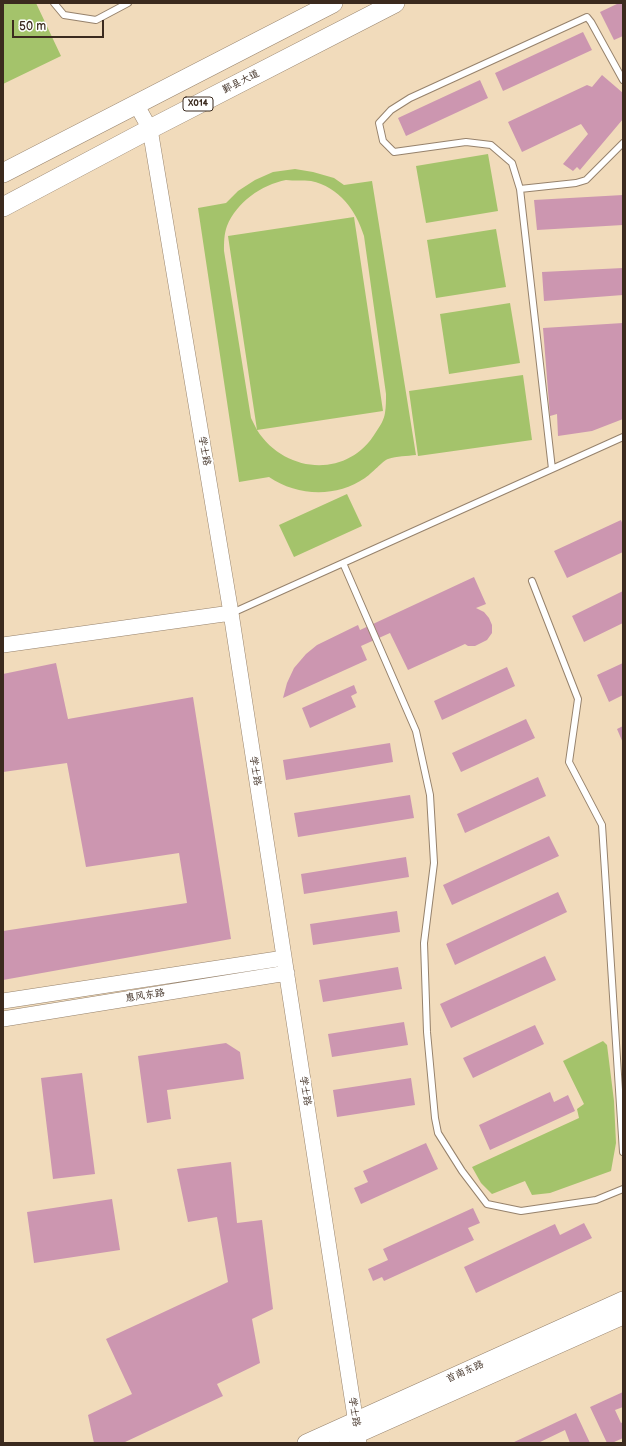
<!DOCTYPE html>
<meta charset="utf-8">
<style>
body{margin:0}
#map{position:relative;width:626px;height:1446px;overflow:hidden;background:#f1dbbb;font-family:"Balsamiq Sans",sans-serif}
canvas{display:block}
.frame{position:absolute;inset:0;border:4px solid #3b2a1e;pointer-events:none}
.scale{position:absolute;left:12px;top:20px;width:92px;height:18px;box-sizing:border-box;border:2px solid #3b2a1e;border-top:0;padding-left:5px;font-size:12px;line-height:14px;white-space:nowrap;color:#3b2a1e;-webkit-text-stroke:3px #fff;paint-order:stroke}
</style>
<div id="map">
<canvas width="626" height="1446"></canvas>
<div class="frame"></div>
<div class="scale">50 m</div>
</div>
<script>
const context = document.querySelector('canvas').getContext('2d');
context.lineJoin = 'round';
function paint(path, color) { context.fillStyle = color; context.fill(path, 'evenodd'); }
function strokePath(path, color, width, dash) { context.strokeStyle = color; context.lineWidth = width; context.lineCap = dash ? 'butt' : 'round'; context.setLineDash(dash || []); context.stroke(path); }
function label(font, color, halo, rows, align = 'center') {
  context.font = font + ' "Balsamiq Sans","LXGW WenKai TC",sans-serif'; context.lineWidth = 4; context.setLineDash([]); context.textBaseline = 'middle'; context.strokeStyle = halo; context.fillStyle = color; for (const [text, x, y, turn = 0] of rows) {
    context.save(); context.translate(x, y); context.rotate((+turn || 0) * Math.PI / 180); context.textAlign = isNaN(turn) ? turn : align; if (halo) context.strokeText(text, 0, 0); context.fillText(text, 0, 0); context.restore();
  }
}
const green = new Path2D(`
 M4 3H36L61 56 3 84V4Z
 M488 154 498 211 426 223 416 166Z
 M295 169 313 172 334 178 344 185 372 181 416 455C407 456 397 456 388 459 385 459 370 475 365 478 336 498 297 496 269 477L239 482 198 208 226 203 238 191 255 180 273 172ZM286 180C294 181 303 180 311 181 339 187 356 210 364 236L386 394C386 400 386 407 385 413 384 420 380 426 376 432 348 479 285 474 257 430L383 411 354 217 228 236 257 430 251 418 224 251C224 243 224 234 227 226 237 202 261 185 286 180Z
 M496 229 506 287 436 298 427 240Z
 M510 303 520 363 449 374 440 314Z
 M523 375 532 440 418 456 409 391Z
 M347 494 362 526 294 557 279 525Z
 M603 1041 607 1045 614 1101 616 1143 611 1171 550 1193 532 1195 525 1181 492 1194 481 1183 472 1167 579 1118 577 1109 584 1104 563 1061Z`);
const building = new Path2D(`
 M619 3H623V36L614 40 600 12Z
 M583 32 592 50 503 91 495 73Z
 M602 75 623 93V119L580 170 577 167 573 171 563 164 588 134 581 124 522 152 508 122 587 85 592 87Z
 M480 80 488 98 406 136 398 118Z
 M623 195V225L537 230 534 200Z
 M623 268V295L544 301 542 272Z
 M623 323V419L592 431 558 436 557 414 550 416 543 328Z
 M621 520 623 525V552L567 578 554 551Z
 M474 577 486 604 476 608 484 612 489 618 492 625V633L487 640 475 646H468L465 644 408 670 390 633 361 646 367 660 283 698 287 683 294 668 306 654 317 645 358 625 360 630Z
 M623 591V623L584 642 572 616Z
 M56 663 68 719 193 697 231 939 3 980V931L187 903 179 853 86 867 67 763 3 772V674Z
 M623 663V695L609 702 597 675Z
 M507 667 515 686 442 720 434 701Z
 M354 685 357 693 351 696 356 707 310 728 302 708Z
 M526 719 535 738 461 772 452 753Z
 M623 726V743L617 729Z
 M390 743 393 762 286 780 283 760Z
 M538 777 546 796 465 833 457 814Z
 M410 795 414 818 298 837 294 813Z
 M549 836 559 856 452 905 443 885Z
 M406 857 409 877 304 894 301 874Z
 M558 892 567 912 455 965 446 944Z
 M397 911 400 932 313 945 310 924Z
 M545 956 556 980 451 1028 440 1004Z
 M398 967 402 989 323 1002 319 980Z
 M404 1022 408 1045 332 1057 328 1034Z
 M535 1025 544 1044 473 1078 463 1058Z
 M226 1043 240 1052 244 1079 167 1090 171 1119 147 1123 138 1056Z
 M82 1073 95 1174 53 1179 41 1078Z
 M411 1078 415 1105 337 1117 333 1090Z
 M550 1092 554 1102 568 1095 575 1111 490 1150 479 1125Z
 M426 1143 438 1169 361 1204 354 1188 368 1182 363 1171Z
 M231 1162 237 1223 262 1220 273 1309 252 1319 260 1363 217 1384 223 1396 123 1443H94L88 1415 132 1394 106 1339 228 1282 217 1217 188 1222 177 1169Z
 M112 1199 120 1250 34 1263 27 1212Z
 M473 1208 480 1223 468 1228 474 1240 384 1281 382 1277 373 1281 368 1269 388 1260 383 1249Z
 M584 1223 592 1238 476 1293 464 1267 555 1224 560 1235Z
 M623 1392V1407L615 1410 621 1423 623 1422V1438L612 1443H607L590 1407Z
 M576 1413 590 1443H570L565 1430 538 1443H512Z`);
const service = new Path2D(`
 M54 3 64 15 96 20 128 3
 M520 189 576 183 586 180 623 143
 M552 469 520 189 512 163 491 145 466 142 394 152 383 141 379 123 391 110 410 98 587 17 591 22 623 80
 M343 563 416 731 430 795 434 863 424 943 427 1032 435 1118 438 1133 462 1171 487 1204 521 1211 596 1200 623 1189
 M532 581 578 699 569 762 602 825 623 1152
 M232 613 623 437`);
const tertiary = new Path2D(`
 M136 104 150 129 231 613 359 1443
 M3 645 231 613
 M3 1001 284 958
 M3 1019 287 973`);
const secondary = new Path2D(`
 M306 1443 623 1300
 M338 1443 623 1316`);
const primary = new Path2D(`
 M3 173 333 3
 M3 207 150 129 395 3`);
const shields = [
 [198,104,30]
];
const shieldNames = [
 ["X014",198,104]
];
const streetNames = [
 ["鄞县大道",241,82,-27],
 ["学士路",204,451,80],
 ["学士路",255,771,81],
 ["惠风东路",145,996,-9],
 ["学士路",305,1091,81],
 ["首南东路",465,1372,-24],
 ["学士路",354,1412,81]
];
paint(green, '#a4c36b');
paint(building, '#cc96b0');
strokePath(service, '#96826c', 8);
strokePath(tertiary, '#96826c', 16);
strokePath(secondary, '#96826c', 18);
strokePath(primary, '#96826c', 20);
strokePath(service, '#fff', 6);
strokePath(tertiary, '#fff', 15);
strokePath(secondary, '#fff', 17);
strokePath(primary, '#fff', 19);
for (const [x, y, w] of shields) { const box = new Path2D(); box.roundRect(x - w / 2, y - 7, w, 14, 3); context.fillStyle = '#fff'; context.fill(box); strokePath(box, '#3b2a1e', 1); }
label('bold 9px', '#3b2a1e', null, shieldNames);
label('10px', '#3b2a1e', '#fff', streetNames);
</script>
